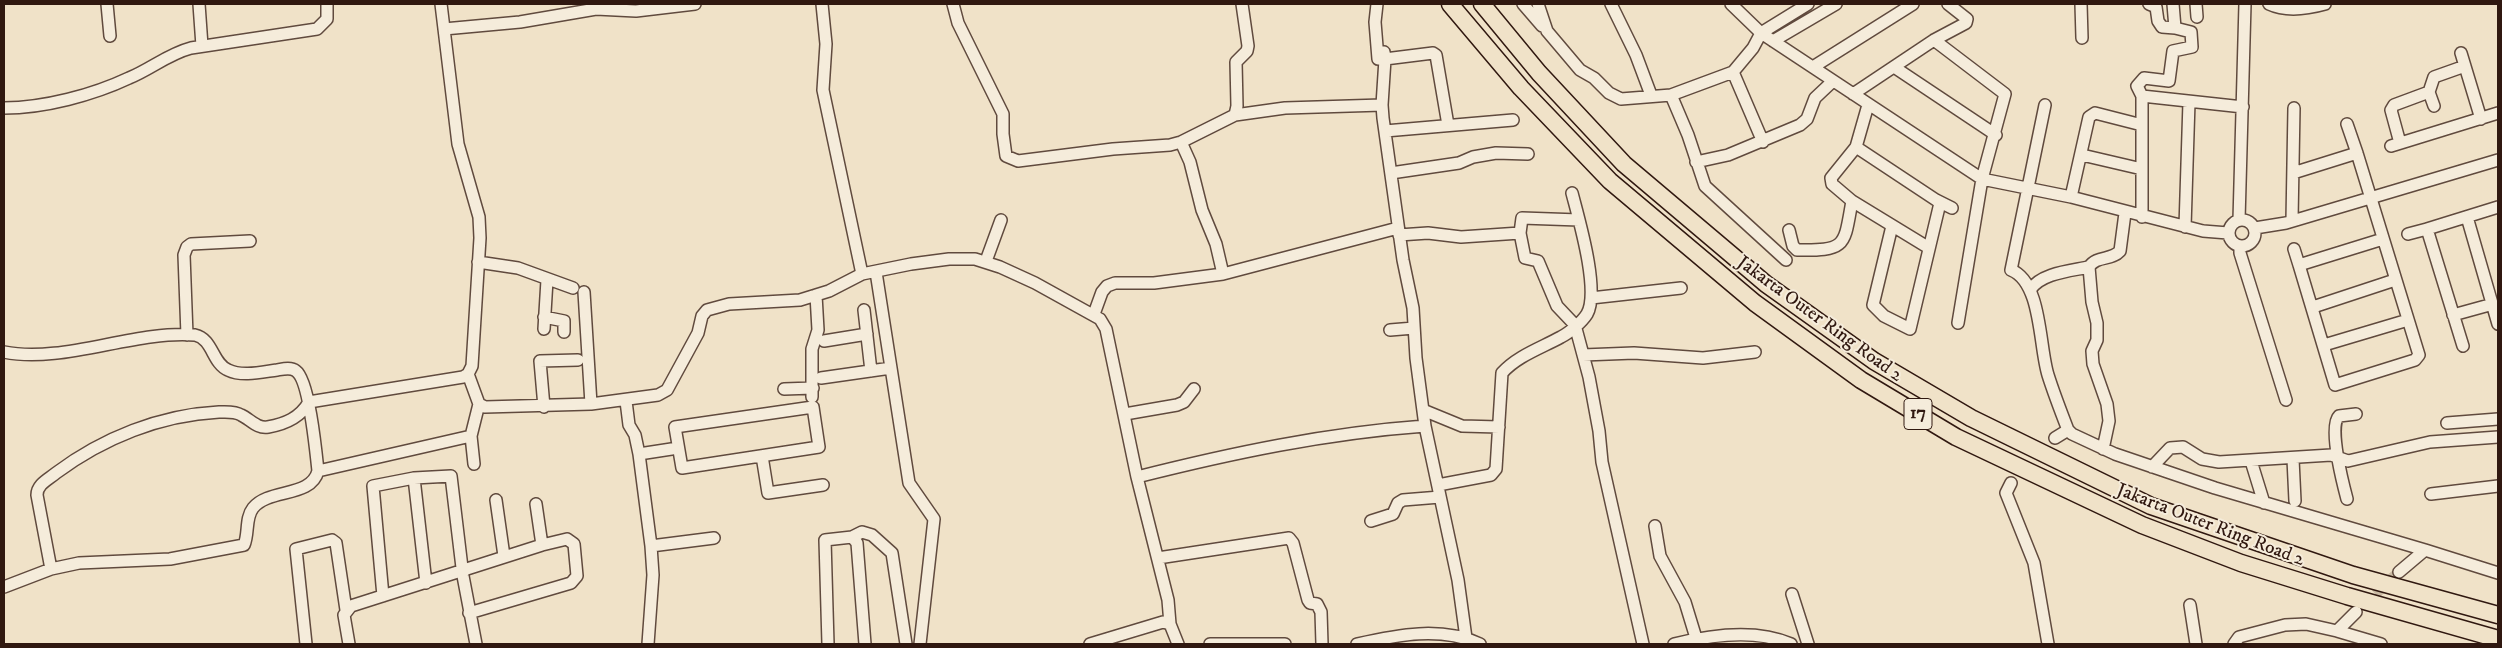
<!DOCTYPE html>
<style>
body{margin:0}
#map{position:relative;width:2502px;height:648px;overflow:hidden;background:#f0e2c8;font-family:"IM FELL DW Pica",serif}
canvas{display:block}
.frame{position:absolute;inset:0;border:5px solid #301810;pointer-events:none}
</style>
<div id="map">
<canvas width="2502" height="648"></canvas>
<div class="frame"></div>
</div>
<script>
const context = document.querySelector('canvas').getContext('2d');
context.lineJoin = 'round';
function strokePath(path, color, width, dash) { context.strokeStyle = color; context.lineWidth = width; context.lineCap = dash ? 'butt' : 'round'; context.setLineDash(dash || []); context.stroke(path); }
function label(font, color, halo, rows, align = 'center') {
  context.font = font + ' "IM FELL DW Pica",serif'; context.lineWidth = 4; context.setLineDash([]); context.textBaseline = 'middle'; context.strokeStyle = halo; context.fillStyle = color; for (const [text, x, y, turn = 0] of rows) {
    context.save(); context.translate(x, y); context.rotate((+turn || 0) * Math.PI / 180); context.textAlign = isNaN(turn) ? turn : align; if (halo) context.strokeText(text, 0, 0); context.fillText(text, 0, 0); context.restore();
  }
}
const minorTunnel = new Path2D(`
 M2363 605 2399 572`);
const minor = new Path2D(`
 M107 4 110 36
 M199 4 202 46
 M822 4 826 44 823 90 862 274 911 264 949 259H975L1000 267 1035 283 1100 319 1106 329 1137 477 1168 600 1170 624
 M953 4 958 23 1003 114V134L1006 156 1018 161 1113 149 1170 145 1181 142 1235 115 1237 106 1236 62 1247 51 1248 46 1242 4
 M1377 4 1375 22 1378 59H1385L1382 105 1383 118 1403 260 1413 308 1416 358 1425 426 1458 580 1466 638
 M1523 4 1542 26
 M1538 4 1547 31 1580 70 1594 78 1609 93 1621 99 1671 95 1733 72 1753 48 1761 33 1808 4
 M1611 4 1636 55 1651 95
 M1731 4 1761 33 1982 179 2071 197 2203 231 2228 233
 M2081 4 2082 38
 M2149 4 2156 7 2158 21 2162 27 2175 28
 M2196 4 2197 17
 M2269 4C2286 12 2307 9 2325 4
 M444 29 520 22 596 9 636 11 695 4
 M1934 40 2005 94 1982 179 1958 323
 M1773 41 1836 4
 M1384 52 1385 59 1433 53 1436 55 1448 125
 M2461 53 2481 119
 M1813 67 1913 4
 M1894 67 1996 135
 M1733 72 1763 142
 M1853 94 1934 40 1966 23 1967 19 1948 4
 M1671 95 1688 135 1705 186 1786 260
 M2142 96 2137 86 2144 78 2169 81 2173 51 2192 47 2191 32 2175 28 2173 4
 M1868 105 1856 147 1831 178 1832 184 1852 201 1929 248
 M2045 105 2011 270C2042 282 2039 347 2048 375 2054 394 2061 412 2068 430L2072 434 2115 454 2215 488 2425 550
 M2434 106 2429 92 2434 77 2465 66
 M4 108C44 108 93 95 129 78 151 69 168 54 191 48L317 29 327 19V4
 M1235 115 1285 108 1382 105
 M2347 124 2357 153 2419 355 2415 360 2335 385 2299 265 2383 239
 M1385 131 1513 120
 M1181 142 1190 162 1202 210 1216 244 1223 274
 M2400 143 2391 110 2394 105 2429 92
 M2391 146 2498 113
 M1856 147 1936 200 1952 208
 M2082 155 2142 169
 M1696 162 1728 155 1800 125 1807 119 1815 98 1833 81
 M1391 173 1459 163 1473 157 1496 153 1528 154
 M2293 173 2357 153
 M2071 197 2089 117 2095 113 2142 125
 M2142 217V96L2243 107
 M2467 217 2498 324
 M2229 233a13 13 0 1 1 26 0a13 13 0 1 1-26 0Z
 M2239 220 2245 4
 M2292 220 2294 108
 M1892 226 1873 305 1884 316 1910 329 1940 203
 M2185 227 2189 102
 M2255 228 2286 223 2498 160
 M1789 230 1793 246 1797 250C1847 251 1844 246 1852 201
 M1520 233 1525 258 1538 261 1557 306 1575 325 1589 377 1599 431 1602 462 1643 644
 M2408 234 2427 229
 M1399 235 1428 233 1461 237 1520 233 1522 218 1579 220
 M2240 247V253L2286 400
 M2294 249 2299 265
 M986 261 1001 220
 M478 262 518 268 573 288
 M876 272 909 483 934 519 920 644
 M2030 290C2041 273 2070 271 2089 267
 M584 292 591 404
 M1591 298 1681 288
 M2313 307 2395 280
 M864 310 871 371
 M1094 314 1102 292 1107 286 1115 283H1154L1223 274 1398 228
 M2453 315 2493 304
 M544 317 564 321V332
 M544 329 547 280
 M1390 330 1414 328
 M187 335 184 255 187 247 191 244 250 241
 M824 341 867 334
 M2324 345 2408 320
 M2463 346 2427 229 2498 207
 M4 352C63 364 134 330 195 335 213 339 212 363 228 370 242 377 262 372 277 370 283 369 291 367 296 371 309 380 316 452 318 471 311 498 269 488 253 508 245 518 249 534 244 545L170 559 79 563 51 569
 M1583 355 1634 353 1703 358 1755 352
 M468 374 479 404 485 407 591 404 658 395 667 390 698 333 702 316 707 310 729 304 800 300 829 291 862 274
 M821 378 891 368
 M784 389 813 388
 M812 397V349L818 330 816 295
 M626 401 629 425 635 435 639 454 651 546 653 575 648 644
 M544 407 540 361 578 360
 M813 407 819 447 682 468 675 427Z
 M1423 410 1462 426 1499 427
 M1125 414 1177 405 1184 402 1194 389
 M2447 423 2498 419
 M2055 438 2068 430
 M2103 449 2109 421 2107 404 2093 364 2092 351 2097 340V323L2092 302 2089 267C2097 255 2111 261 2120 251L2125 213
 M639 454 678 448
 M762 456 768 493 823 485
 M2293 459 2295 501
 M2251 461 2264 503
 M474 464 471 436 479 404
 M2152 467 2170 448 2183 447 2202 459 2219 462 2331 455 2348 461 2430 442 2498 437
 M318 471 471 436
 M1137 477C1232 453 1327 433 1425 426
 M414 478 426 583
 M2011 483 2006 493 2034 563 2048 644
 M1438 485 1491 475 1496 469 1502 373C1517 356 1541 348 1561 337 1569 333 1582 322 1587 314 1600 291 1579 220 1572 193
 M2431 494 2498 486
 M2347 499C2343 484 2328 426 2339 416L2356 414
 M496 500 504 556
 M536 504 542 545
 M1371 521 1393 514 1398 503 1403 500 1440 497
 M1655 526 1660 556 1685 602 1696 638
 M852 537 862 532 872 535 892 553 906 644
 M651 546 714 538
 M1158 558 1289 538 1293 543 1308 600 1310 603 1317 604 1321 612 1322 644
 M2399 572 2425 550 2498 573
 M4 587 51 569 37 495C37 484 49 479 56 473 103 438 160 415 219 412 226 412 235 411 241 415 250 419 257 429 268 427 285 424 300 418 309 402L463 377 468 374 472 366 480 238 479 217 458 144 441 4
 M1792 594 1808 644
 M383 596 373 486 414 478 451 476 463 576 476 644
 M2190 605 2196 644
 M2337 631 2381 644
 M306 644 296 549 332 540 336 543 346 610
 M349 644 344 615 351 606 542 545 567 539 574 544 577 576 571 583 469 613
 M828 644 825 540 852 537 857 543 865 644
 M1090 644 1163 622 1170 624 1178 644
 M1210 644H1285
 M1357 644C1397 635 1441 626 1480 644
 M1674 644C1710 635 1755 628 1791 644
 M2234 644 2239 637 2285 625 2306 624 2337 631 2356 612`);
const highway = new Path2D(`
 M1450 4 1521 88 1610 181 1755 303 1861 380 1956 437 2142 525 2241 563 2347 596 2498 639
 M1482 4 1539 73 1624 164 1766 284 1874 361 1971 418 2151 506 2353 575 2498 615`);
const shields = [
 [1918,414,28]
];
const shieldNames = [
 ["17",1918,414]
];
const streetNames = [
 ["Jakarta Outer Ring Road 2",1819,320,36],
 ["Jakarta Outer Ring Road 2",2210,526,21]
];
strokePath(minorTunnel, '#cabaa3', 11, [11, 5.5]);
strokePath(minor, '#604a3e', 14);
strokePath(highway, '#301810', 19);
strokePath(minor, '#f5ecdb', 11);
strokePath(highway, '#f0e2c8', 16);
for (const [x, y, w] of shields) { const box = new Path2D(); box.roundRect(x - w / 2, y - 15.5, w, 31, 4); context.fillStyle = '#f5ecdb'; context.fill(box); strokePath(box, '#301810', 1); }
label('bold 18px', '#301810', null, shieldNames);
label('19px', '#301810', '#f5ecdb', streetNames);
</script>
